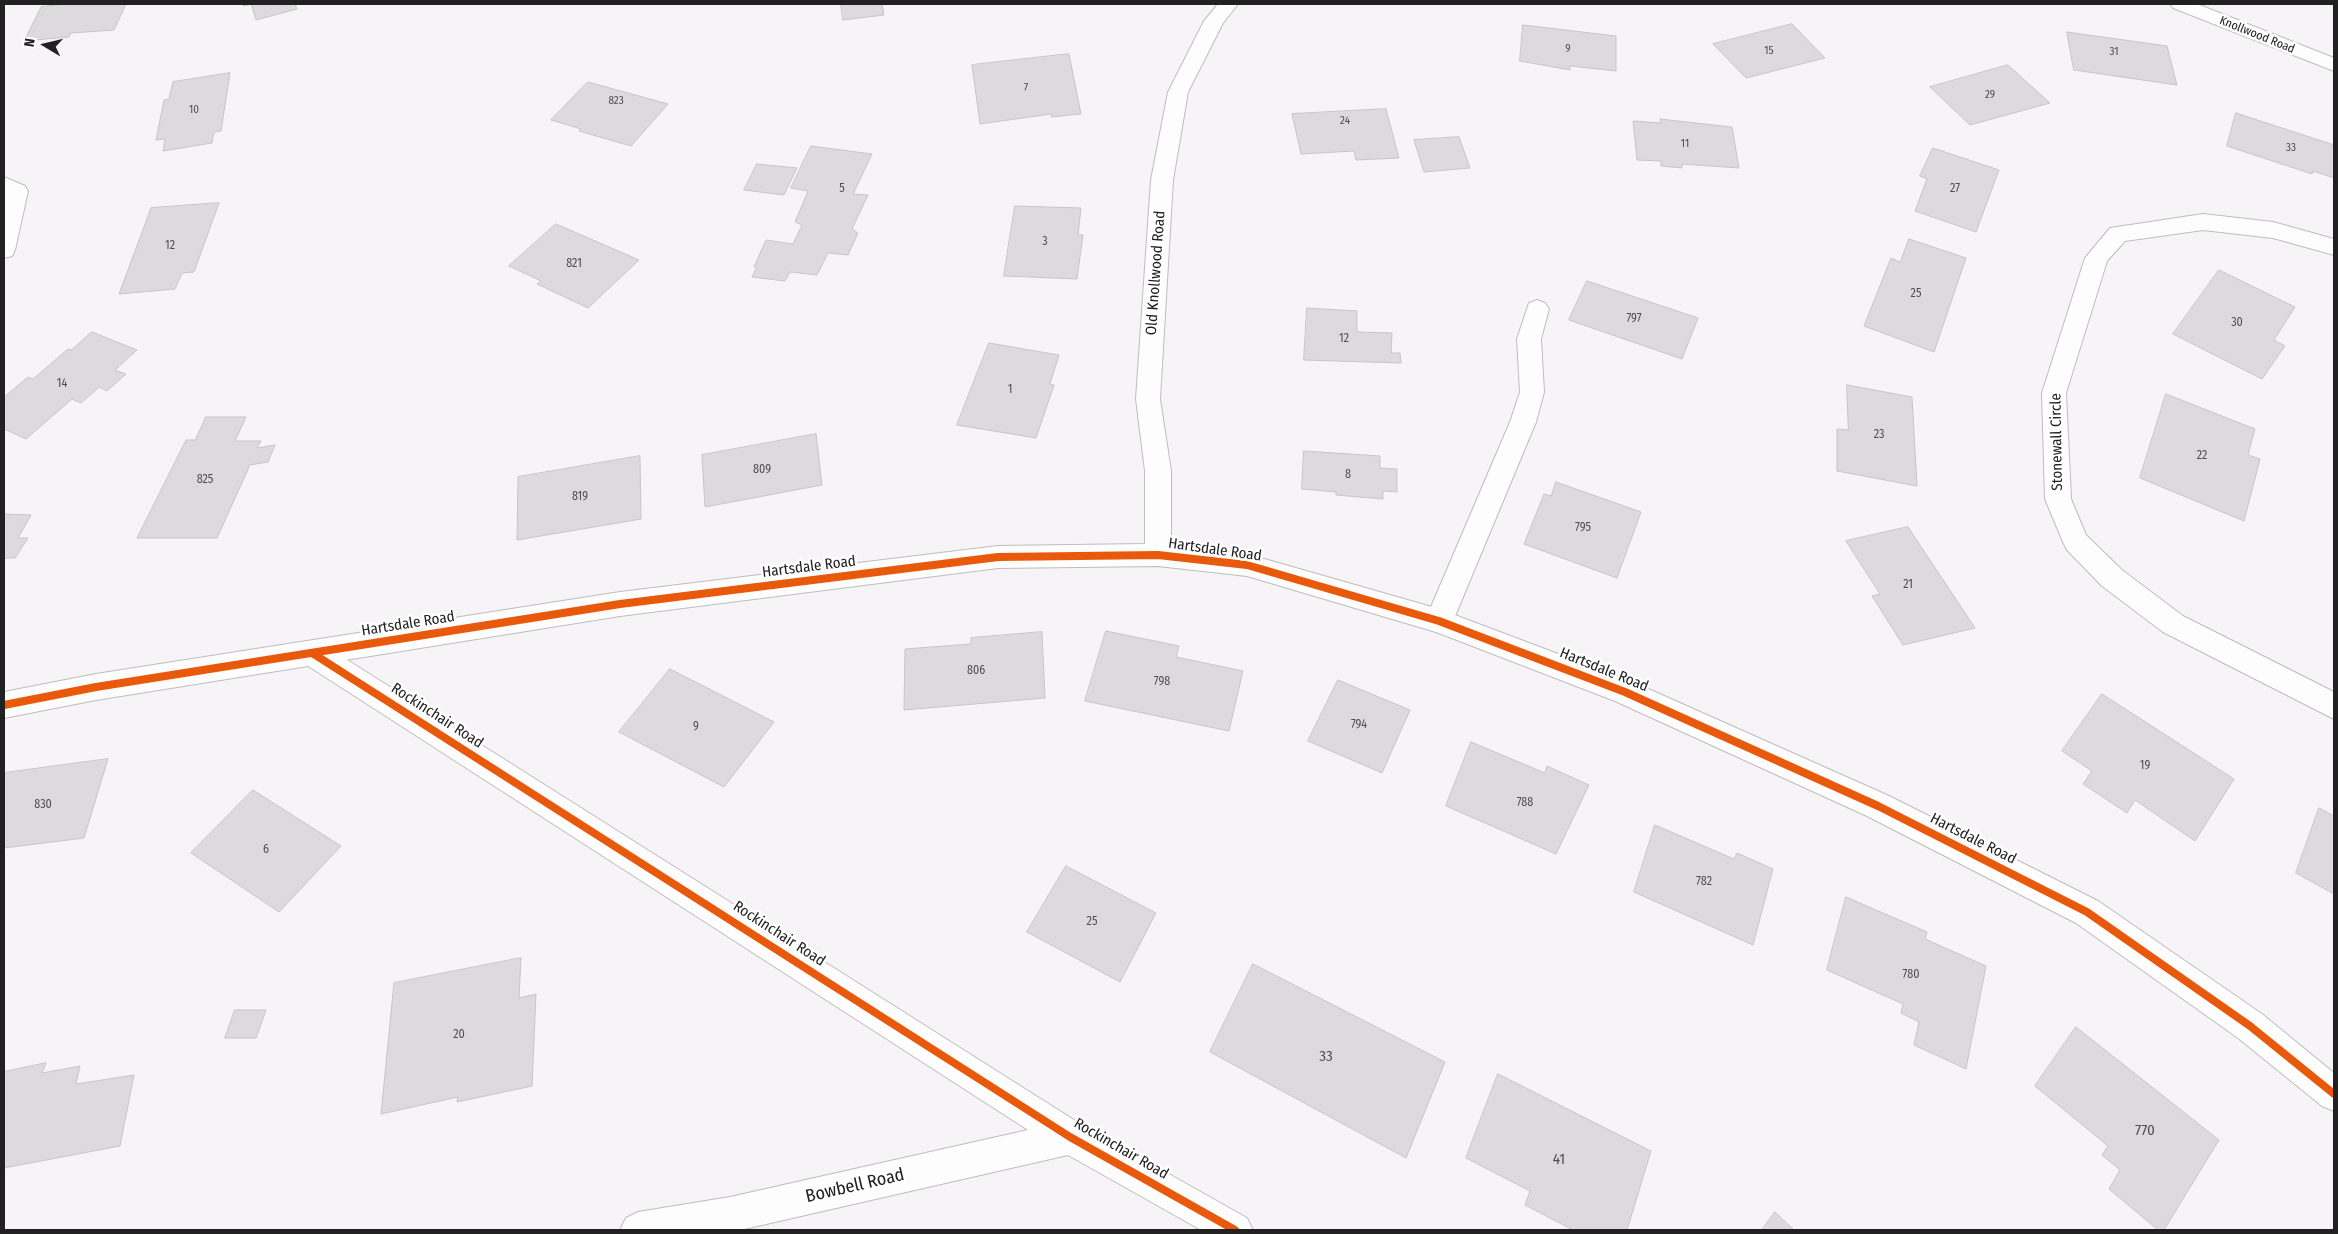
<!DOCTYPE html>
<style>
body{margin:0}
#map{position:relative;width:2338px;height:1234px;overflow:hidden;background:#f6f4f6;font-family:"Fira Sans Condensed",sans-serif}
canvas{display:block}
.frame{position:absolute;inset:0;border:5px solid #222122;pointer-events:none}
.north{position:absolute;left:20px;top:20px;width:50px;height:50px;-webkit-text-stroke:4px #fff;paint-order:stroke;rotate:279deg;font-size:14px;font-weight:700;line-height:20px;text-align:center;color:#222122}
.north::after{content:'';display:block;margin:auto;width:18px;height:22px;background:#222122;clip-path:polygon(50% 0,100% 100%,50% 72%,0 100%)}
</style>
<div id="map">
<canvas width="2338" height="1234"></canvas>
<div class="frame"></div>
<div class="north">N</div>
</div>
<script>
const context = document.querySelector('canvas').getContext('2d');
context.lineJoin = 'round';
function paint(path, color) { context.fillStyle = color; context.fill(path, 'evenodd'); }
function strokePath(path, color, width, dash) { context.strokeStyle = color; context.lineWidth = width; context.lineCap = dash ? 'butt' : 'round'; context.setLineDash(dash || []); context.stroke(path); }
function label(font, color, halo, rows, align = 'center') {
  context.font = font + ' "Fira Sans Condensed",sans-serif'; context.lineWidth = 5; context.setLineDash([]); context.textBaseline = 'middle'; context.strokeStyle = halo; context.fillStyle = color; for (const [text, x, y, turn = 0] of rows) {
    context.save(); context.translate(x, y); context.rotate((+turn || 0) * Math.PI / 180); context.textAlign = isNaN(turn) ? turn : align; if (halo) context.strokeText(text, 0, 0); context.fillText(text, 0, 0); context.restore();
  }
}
const building = new Path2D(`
 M64 4H126L114 30 71 33 69 37 24 41 41 7Z
 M244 4H295L297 9 256 20 251 4 244 6Z
 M841 4H882L884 15 843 20Z
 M1792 24 1825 58 1746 78 1713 44Z
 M1523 25 1616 36V71L1570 66V70L1520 61Z
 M2067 32 2167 46 2177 85 2074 70Z
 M1069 54 1081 114 1051 117V114L980 124 972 65Z
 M2008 65 2050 103 1970 125 1930 87Z
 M230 73 221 131 214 132 212 143 163 151 165 139 156 140 164 100 169 99 173 82Z
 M588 82 668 104 631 146 579 131 581 129 551 120Z
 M1386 109 1399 158 1356 160 1354 151 1301 154 1292 114Z
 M2236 113 2334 145V178L2313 171 2312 174 2227 146Z
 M1660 119 1732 127 1739 168 1682 164V168L1661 166V161L1637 160 1633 121 1661 123Z
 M1459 137 1470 168 1424 172 1414 140Z
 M811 146 872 154 853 194 868 195 852 229 858 233 848 255 828 253 817 275 790 272 785 281 752 277 757 267H754L766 240 793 244 802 225 795 222 808 191 791 188Z
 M1933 148 1999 170 1976 232 1915 211 1927 179 1920 176Z
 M757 164 797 168 784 195 744 190Z
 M219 203 194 272 182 273 175 289 119 294 151 208Z
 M1015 206 1081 208 1078 235H1083L1077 279 1004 276Z
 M556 224 639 260 588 308 537 284 541 281 509 266Z
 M1909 239 1966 258 1934 352 1864 326 1891 258 1900 262Z
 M2219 270 2295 307 2274 340 2285 346 2262 379 2173 334Z
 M1587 281 1698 318 1682 359 1569 320Z
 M1307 308 1357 311V332L1392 333 1391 353H1400L1401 363 1304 360Z
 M92 332 137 350 115 370 126 374 107 391 99 387 81 403 72 399 26 439 4 429V397L28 377 33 379 68 349 71 350Z
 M989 343 1059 355 1050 384 1054 385 1036 438 957 425Z
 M1847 385 1912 397 1917 486 1837 471V429L1848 430Z
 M2166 394 2255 429 2248 455 2260 459 2244 521 2140 478Z
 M206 417H246L235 441H261L257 448 275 445 268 462 250 465 217 538H137L186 440H195Z
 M816 434 822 485 705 507 702 455Z
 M1304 451 1380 456V468L1397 469V492L1383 491V499L1336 495V492L1302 489Z
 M640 456 641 519 517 540 518 477Z
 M1556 482 1641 512 1617 578 1524 544 1544 494 1551 496Z
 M4 514 31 515 18 538H28L15 558H4Z
 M1908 527 1975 628 1903 645 1872 596 1880 594 1846 541Z
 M1106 631 1179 646 1176 657 1243 671 1229 731 1085 701Z
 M1042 632 1045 698 904 710 905 649 971 644V638Z
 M670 669 774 722 724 787 619 732Z
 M1338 680 1410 710 1382 773 1308 741Z
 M2102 694 2234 779 2195 841 2135 800 2127 813 2083 784 2092 771 2062 751Z
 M1471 742 1545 773 1547 766 1589 785 1556 854 1446 806Z
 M108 759 84 838 4 848V773Z
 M253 790 341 846 279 912 191 853Z
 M2319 808 2334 816V894L2296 873Z
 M1655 825 1734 859 1737 853 1773 869 1753 945 1634 892Z
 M1066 866 1156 913 1120 982 1027 932Z
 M1846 897 1927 932 1925 939 1986 966 1966 1069 1914 1045 1919 1022 1901 1013 1903 1004 1827 970Z
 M521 958 519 998 536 994 532 1086 457 1102 458 1097 381 1114 394 983Z
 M1253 964 1445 1062 1406 1158 1210 1052Z
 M235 1010H266L256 1038H225Z
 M2076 1027 2219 1140 2164 1230H2158L2109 1189 2120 1170 2102 1155 2108 1146 2035 1086Z
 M46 1063 42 1073 80 1066 76 1084 134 1075 120 1146 4 1168V1072Z
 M1498 1074 1651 1151 1627 1230H1573L1525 1205 1530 1191 1466 1158Z
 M1775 1212 1794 1230H1762Z`);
const service = new Path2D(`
 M1537 300 1545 303 1549 309 1541 339 1544 392 1536 422 1453 621 1449 629 1439 633 1429 629 1425 621 1510 422 1520 392 1517 339 1529 303Z`);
const minor = new Path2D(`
 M4 177 25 186 28 191 15 250 12 256 4 258Z
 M2203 214 2273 222 2334 239V255L2273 238 2203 230 2125 241 2107 261 2066 393 2071 499 2086 535 2122 570 2183 616 2334 692V719L2163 632 2102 586 2067 550 2063 542 2045 499 2042 393 2085 258 2110 228Z
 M312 641 322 644 1082 1125 1247 1218 1253 1230H1201L1068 1155 740 1230H620L626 1218 638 1212 730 1197 1028 1130 302 662 298 653 302 644Z`);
const tertiary = new Path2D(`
 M1218 4H1238L1223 23 1188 92 1173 180 1160 399 1171 471V545L1247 554 1439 609 1635 683 1889 796 2098 901 2262 1014 2334 1073V1111L2322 1106 2238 1038 2076 923 1867 816 1615 701 1436 632 1247 576 1158 566 998 568 620 616 96 700 4 718V692L96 674 620 592 998 546 1145 544V471L1136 399 1151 180 1168 92 1204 21Z`);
const secondary = new Path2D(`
 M2170 4H2197L2334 58V71L2173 8Z`);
const cycleway = new Path2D(`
 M312 653 1070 1137 1235 1230
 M4 705 96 687 620 604 998 557 1158 555 1247 565 1439 621 1625 692 1878 806 2087 912 2250 1026 2334 1094`);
const farNumbernames = [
 ["9",1568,49],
 ["15",1769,51],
 ["31",2114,52],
 ["7",1026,88],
 ["29",1990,95],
 ["823",616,101],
 ["10",194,110],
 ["24",1345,121],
 ["11",1685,144],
 ["33",2291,148]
];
const farStreetnames = [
 ["Knollwood Road",2257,35,22]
];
const numberNames = [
 ["5",842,189],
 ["27",1955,189],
 ["3",1045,242],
 ["12",170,246],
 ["821",574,264],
 ["25",1916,294],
 ["797",1634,319],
 ["30",2237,323],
 ["12",1344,339],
 ["14",62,384],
 ["1",1010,390],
 ["23",1879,435],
 ["22",2202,456],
 ["809",762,470],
 ["8",1348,475],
 ["825",205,480],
 ["819",580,497],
 ["795",1583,528],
 ["21",1908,585],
 ["806",976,671],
 ["798",1162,682],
 ["794",1359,725],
 ["9",696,727],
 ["19",2145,766],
 ["788",1525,803],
 ["830",43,805],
 ["6",266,850],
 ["782",1704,882],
 ["25",1092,922],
 ["780",1911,975],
 ["20",459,1035]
];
const streetNames = [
 ["Old Knollwood Road",1156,273,-86],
 ["Stonewall Circle",2057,442,-91],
 ["Hartsdale Road",1215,550,8],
 ["Hartsdale Road",809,567,-7],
 ["Hartsdale Road",408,624,-9],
 ["Hartsdale Road",1604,670,22],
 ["Rockinchair Road",437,716,33],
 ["Hartsdale Road",1973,839,27],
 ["Rockinchair Road",779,934,33],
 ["Rockinchair Road",1121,1149,30]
];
const nearNumbernames = [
 ["33",1326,1057],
 ["770",2145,1131],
 ["41",1559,1160]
];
const nearStreetnames = [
 ["Bowbell Road",855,1186,-13]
];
paint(building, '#dcdadc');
strokePath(building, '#c7c5c7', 1);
strokePath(service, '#bebdbe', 2);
strokePath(minor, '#bebdbe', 2);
strokePath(tertiary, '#bebdbe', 2);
strokePath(secondary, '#bebdbe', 2);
paint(service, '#fefdfe');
paint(minor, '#fefdfe');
paint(tertiary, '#fefdfe');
paint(secondary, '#fefdfe');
strokePath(cycleway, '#e8590c', 8);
label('11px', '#504f50', null, farNumbernames);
label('12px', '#222122', '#fff', farStreetnames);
label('12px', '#504f50', null, numberNames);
label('15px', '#222122', '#fff', streetNames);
label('15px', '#504f50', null, nearNumbernames);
label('18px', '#222122', '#fff', nearStreetnames);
</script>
